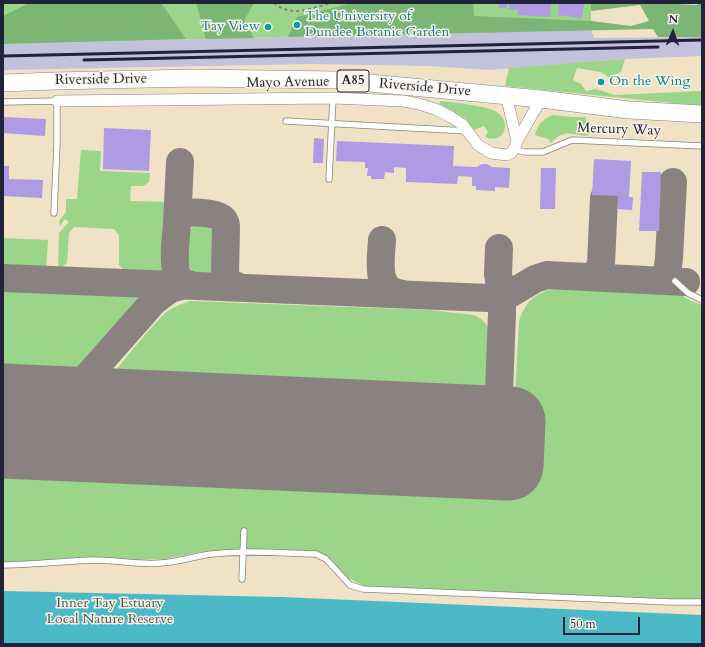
<!DOCTYPE html>
<style>
body{margin:0}
#map{position:relative;width:705px;height:647px;overflow:hidden;background:#f0e2c5;font-family:Cardo,serif}
canvas{display:block}
.frame{position:absolute;inset:0;border:4px solid #22223b;pointer-events:none}
.north{position:absolute;left:653px;top:12px;width:40px;height:40px;-webkit-text-stroke:3px #f7f3e8;paint-order:stroke;rotate:2deg;font-size:11px;font-weight:700;line-height:16px;text-align:center;color:#22223b}
.north::after{content:'';display:block;margin:auto;width:14px;height:18px;background:#22223b;clip-path:polygon(50% 0,100% 100%,50% 72%,0 100%)}
.scale{position:absolute;left:563px;top:617px;width:77px;height:18px;box-sizing:border-box;border:2px solid #22223b;border-top:0;padding-left:5px;font-size:12px;line-height:14px;white-space:nowrap;color:#22223b;-webkit-text-stroke:3px #f7f3e8;paint-order:stroke}
</style>
<div id="map">
<canvas width="705" height="647"></canvas>
<div class="frame"></div>
<div class="north">N</div>
<div class="scale">50 m</div>
</div>
<script>
const context = document.querySelector('canvas').getContext('2d');
context.lineJoin = 'round';
function paint(path, color) { context.fillStyle = color; context.fill(path, 'evenodd'); }
function strokePath(path, color, width, dash) { context.strokeStyle = color; context.lineWidth = width; context.lineCap = dash ? 'butt' : 'round'; context.setLineDash(dash || []); context.stroke(path); }
function label(font, color, halo, rows, align = 'center') {
  context.font = font + ' Cardo,serif'; context.lineWidth = 3; context.setLineDash([]); context.textBaseline = 'middle'; context.strokeStyle = halo; context.fillStyle = color; for (const [text, x, y, turn = 0] of rows) {
    context.save(); context.translate(x, y); context.rotate((+turn || 0) * Math.PI / 180); context.textAlign = isNaN(turn) ? turn : align; if (halo) context.strokeText(text, 0, 0); context.fillText(text, 0, 0); context.restore();
  }
}
const industrial = new Path2D(`
 M591 29 594 38 702 37V56L625 59 489 70 430 66 309 64 3 70V44Z`);
const green = new Path2D(`
 M3 3H591V29L3 44Z
 M625 59 621 72 609 77 600 72 577 68 573 80 581 84 586 91 596 89 615 95 702 91V106L505 86 509 68Z
 M440 101C452 102 486 106 495 111 513 121 505 145 485 137L488 132 484 126 474 130 465 118 439 104Z
 M553 115C564 116 575 118 586 117V126L596 130 586 136C571 134 563 129 551 143L548 139 535 135C537 125 543 119 553 115Z
 M81 150 101 151 100 171 150 173 149 182 143 186H131L130 201 169 202 171 206 168 264 157 278 131 277 119 265V235L114 229 74 227 69 233 67 263 58 270 59 233 69 222 65 219 60 226 59 221 66 212V199H77Z
 M201 223C221 223 222 233 221 249 221 255 221 262 218 267 210 279 194 278 189 265 186 258 187 234 191 229 194 225 197 224 201 223Z
 M3 238 48 240 46 273 3 272Z
 M3 288 131 294 141 301 62 393 49 400 34 402 3 401Z
 M555 288 678 293 691 301 702 305V599L688 600 368 588 344 576 325 557 238 550 200 552 165 559 125 560 97 557 61 558 35 562H3V447L511 470 519 321C526 301 534 294 555 288Z
 M190 301 430 310 474 315C482 319 486 322 489 330 490 341 489 353 489 364 489 393 490 410 459 421L112 406C107 402 103 397 105 390 107 377 154 324 165 313 173 307 181 304 190 301Z`);
const forest = new Path2D(`
 M29 3H161L186 39 3 44V16Z
 M196 3H254L244 21 254 38 206 39Z
 M347 3H473L474 16 591 21 631 26 649 21 640 5 591 11V3H662L697 5 698 3H702V37H658L653 29 288 37 297 17 345 5Z`);
const water = new Path2D(`
 M3 591 281 597 702 615V644H3Z`);
const taxiway = new Path2D(`
 M177 224 180 162
 M382 240C381 261 374 291 403 294
 M589 277 597 273 601 264 604 198
 M3 278 488 298 508 295 535 279 547 275 686 282
 M658 281 663 278 667 274 669 258 673 182
 M191 285C186 284 181 281 178 277 172 266 176 237 177 224 179 220 181 216 185 214 191 211 215 213 220 217 224 219 226 223 226 228L225 275 228 282 237 286
 M92 372C81 392 89 420 113 425 124 427 135 425 145 428
 M3 420C30 421 42 420 64 403L154 301 170 289 185 285
 M497 444 502 314V297L498 274 499 248`);
const runway = new Path2D(`
 M3 398 511 421 509 466 3 444`);
const building = new Path2D(`
 M499 3H507L506 8H499Z
 M509 3H551L550 17 517 15 518 10 509 9Z
 M559 3H584L582 18 558 15Z
 M3 117 46 119 45 136 3 133Z
 M104 128 151 130 149 171 103 169Z
 M314 138 324 139 323 163H313Z
 M337 141 454 146 453 166 477 167 482 164H487L492 167 510 168 509 188 495 187V191L476 190V186H472V177L458 176 457 184 406 182V168L394 167V173L385 172 384 179H371V176H367L368 168H365V162L336 161Z
 M594 159 631 161 629 197H633L632 210 618 209V196L592 195Z
 M3 166H9V179L43 180 42 198 3 196Z
 M541 168H556L555 209H540Z
 M642 172H661L659 231H639Z`);
const path = new Path2D(`
 M274 3C292 18 311 8 331 3
 M3 4 5 3`);
const service = new Path2D(`
 M3 102 57 101V144L54 213
 M286 121 467 131
 M514 149 524 152H543L572 140 702 146
 M329 179 333 98
 M675 281 688 293 702 300
 M3 565C34 565 64 561 94 560 117 560 139 565 161 563 178 562 195 556 212 554 246 550 282 553 316 554L326 559 350 585 363 589 670 602H702
 M242 579 244 531`);
const minor = new Path2D(`
 M506 95 517 141
 M57 101 333 98 403 101 419 104 435 109 451 117 463 125 478 145 491 153 507 155 511 153 514 149 517 141 541 99`);
const primary = new Path2D(`
 M3 83 54 81 194 78 337 80 541 99 629 110 702 114`);
const rail = new Path2D(`
 M3 56 702 40
 M84 60 658 47`);
const markers = [
 [297,25,4,"#0f9aa8"],
 [268,27,4,"#0f9aa8"],
 [601,82,4,"#0f9aa8"]
];
const shields = [
 [353,81,32]
];
const shieldNames = [
 ["A85",353,81]
];
const cultureNames = [
 ["The University of",305,17],
 ["Dundee Botanic Garden",305,33],
 ["Tay View",260,27,"right"],
 ["On the Wing",609,82]
];
const streetNames = [
 ["Riverside Drive",101,80,-1],
 ["Mayo Avenue",288,83,-1],
 ["Riverside Drive",425,88,5],
 ["Mercury Way",619,130,2]
];
const parkNames = [
 ["Inner Tay Estuary",110,604],
 ["Local Nature Reserve",110,620]
];
paint(industrial, '#c3c1db');
paint(green, '#9ad589');
paint(forest, '#7bb675');
paint(water, '#4cb9c6');
strokePath(taxiway, '#898280', 28);
strokePath(runway, '#898280', 69);
paint(building, '#ae9be3');
strokePath(service, '#898280', 7);
strokePath(minor, '#898280', 12);
strokePath(primary, '#898280', 18);
strokePath(path, '#898280', 2, [3, 3]);
strokePath(service, '#fff', 5.5);
strokePath(minor, '#fff', 11);
strokePath(primary, '#fff', 17);
strokePath(rail, '#22223b', 3);
for (const [x, y, r, color] of markers) { const dot = new Path2D(); dot.arc(x, y, r, 0, 2 * Math.PI); context.fillStyle = color; context.fill(dot); strokePath(dot, '#f7f3e8', 1.5); }
for (const [x, y, w] of shields) { const box = new Path2D(); box.roundRect(x - w / 2, y - 11, w, 22, 3); context.fillStyle = '#f7f3e8'; context.fill(box); strokePath(box, '#22223b', 1); }
label('bold 13px', '#22223b', null, shieldNames);
label('14px', '#0d838f', '#f7f3e8', cultureNames, 'left');
label('14px', '#22223b', '#f7f3e8', streetNames);
label('14px', '#465852', '#f7f3e8', parkNames);
</script>
